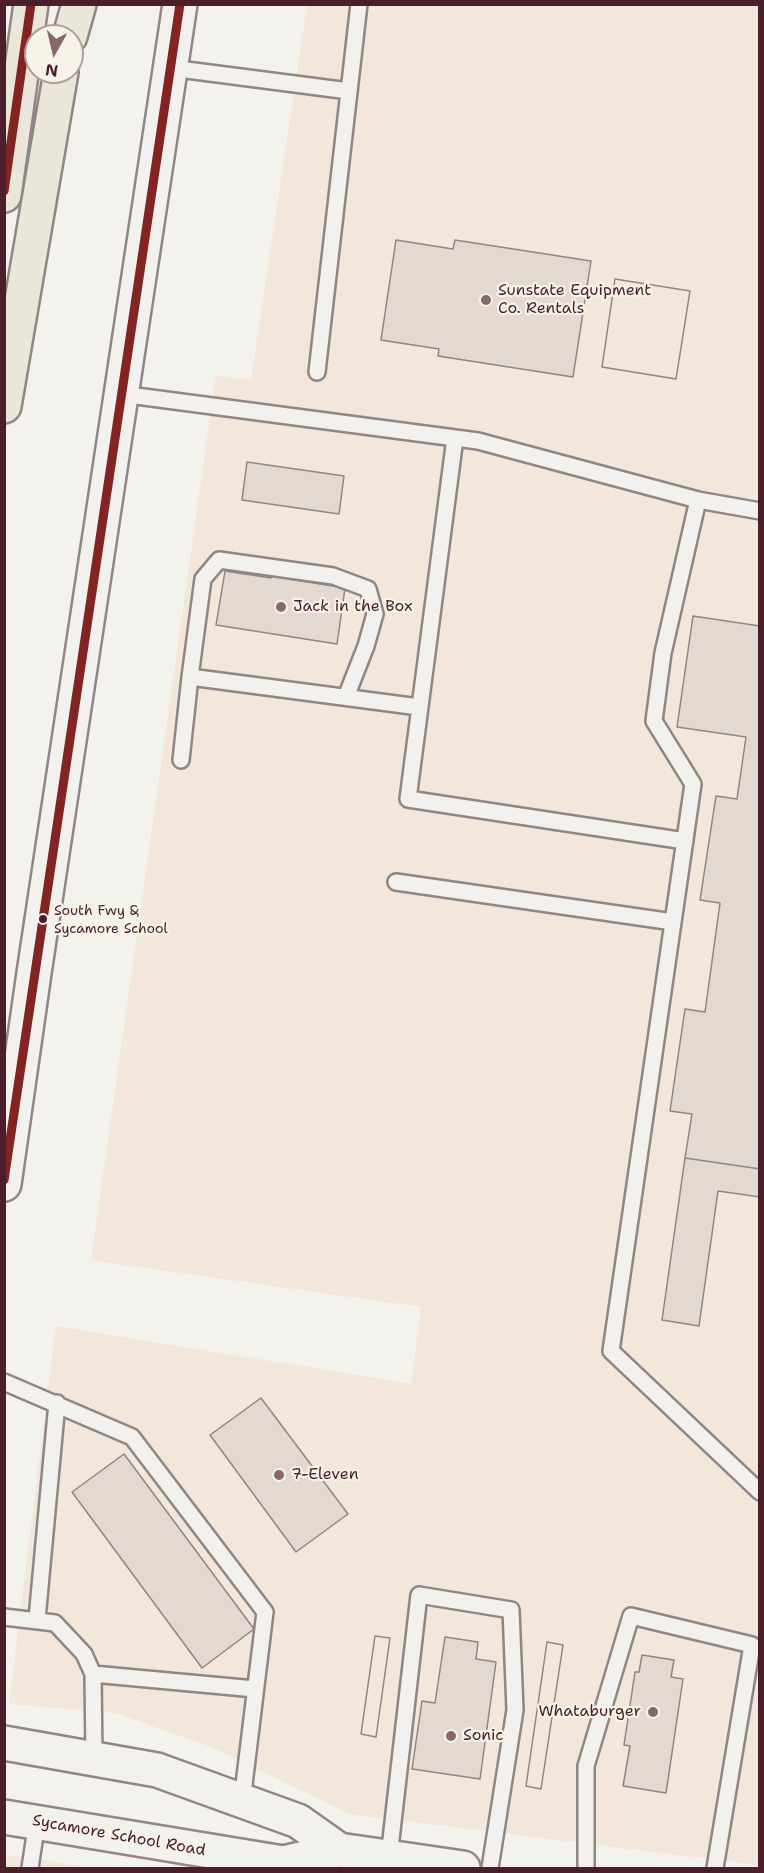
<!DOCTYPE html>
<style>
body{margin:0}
#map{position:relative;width:764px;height:1873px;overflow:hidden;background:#f4f2ec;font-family:"Shantell Sans",sans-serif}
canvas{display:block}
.frame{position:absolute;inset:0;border:6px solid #4a1f2b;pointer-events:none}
.north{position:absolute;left:24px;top:24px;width:60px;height:60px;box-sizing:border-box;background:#f7f3e8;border:2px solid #b29e9c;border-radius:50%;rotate:188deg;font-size:16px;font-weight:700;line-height:24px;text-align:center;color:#4a1f2b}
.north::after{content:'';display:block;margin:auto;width:21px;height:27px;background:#86696f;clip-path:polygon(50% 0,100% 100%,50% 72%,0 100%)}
</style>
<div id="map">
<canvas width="764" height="1873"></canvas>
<div class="frame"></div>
<div class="north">N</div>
</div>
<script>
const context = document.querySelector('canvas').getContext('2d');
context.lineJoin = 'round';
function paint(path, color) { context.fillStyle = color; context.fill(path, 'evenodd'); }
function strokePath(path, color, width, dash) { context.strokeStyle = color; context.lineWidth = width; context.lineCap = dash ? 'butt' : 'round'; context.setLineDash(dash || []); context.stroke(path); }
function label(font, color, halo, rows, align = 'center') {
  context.font = font + ' "Shantell Sans",sans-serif'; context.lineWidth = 4.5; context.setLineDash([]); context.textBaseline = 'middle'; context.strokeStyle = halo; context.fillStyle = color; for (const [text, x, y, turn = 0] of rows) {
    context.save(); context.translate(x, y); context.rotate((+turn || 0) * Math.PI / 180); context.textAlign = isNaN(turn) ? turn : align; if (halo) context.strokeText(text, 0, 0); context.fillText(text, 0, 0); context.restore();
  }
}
const built = new Path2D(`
 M307 5H759V1865L349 1814 214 1748 115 1713 9 1704 56 1326 411 1384 421 1307 91 1260 216 375 251 380Z
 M10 1855 91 1868H5V1861Z`);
const building = new Path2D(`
 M396 240 453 249 455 240 591 261 573 377 438 356 439 349 381 340Z
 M615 279 690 291 676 379 602 367Z
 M615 279 690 291 676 379 602 367Z
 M247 462 344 476 339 514 242 500Z
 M225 571 271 578 272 571 290 573 289 579 345 588 337 644 216 625Z
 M693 616 760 626V1169L685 1158 692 1114 670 1111 685 1009 705 1012 720 903 700 900 716 796 737 799 746 737 677 727Z
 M685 1158 760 1169V1197L718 1191 699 1326 662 1320Z
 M261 1398 348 1514 296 1552 210 1435Z
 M124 1454 254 1629 202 1668 72 1492Z
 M375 1636 390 1638 376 1737 361 1734Z
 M375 1636 390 1638 376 1737 361 1734Z
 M445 1637 478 1642 476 1659 496 1662 480 1779 412 1769 422 1701 435 1703Z
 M547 1642 563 1645 541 1789 526 1786Z
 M547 1642 563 1645 541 1789 526 1786Z
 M642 1655 674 1660 671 1677 683 1679 666 1793 623 1786 630 1746 624 1745 635 1672H639Z`);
const lane = new Path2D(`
 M171 68 349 91
 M317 372 359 4
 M121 394 478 441 698 500 663 653 654 721 693 784 611 1351 760 1492
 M455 438 408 799 685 841
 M698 500 760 511
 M190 677 203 579 219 560 333 576 368 589 375 614 366 646 346 697
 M181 760 190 677 419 707
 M396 882 673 922
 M4 1382 132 1437 265 1612 242 1801
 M4 1617 55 1623 84 1654 93 1674 94 1759
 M37 1619 57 1403
 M93 1674 255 1689
 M389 1857 419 1595 511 1610 515 1710 490 1868
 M30 1868 37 1822
 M586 1868V1766L631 1616 752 1645 715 1868`);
const secondary = new Path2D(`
 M4 1184 34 973 180 4
 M4 1743 157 1770 298 1821 339 1850
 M4 1817 283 1863 339 1850 463 1868`);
const highway = new Path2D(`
 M70 36 79 4
 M4 195 31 4
 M4 406 61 72`);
const bus1 = new Path2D(`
 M4 191 31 4
 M4 1180 180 4`);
const markers = [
 [486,300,6,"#86696f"],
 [281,607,6,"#86696f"],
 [43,919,5,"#4a1f2b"],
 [279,1475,6,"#86696f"],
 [653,1712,6,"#86696f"],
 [451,1736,6,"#86696f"]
];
const busNames = [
 ["South Fwy &",54,911],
 ["Sycamore School",54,929]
];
const poiNames = [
 ["Sunstate Equipment",498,291],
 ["Co. Rentals",498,309],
 ["Jack in the Box",293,607],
 ["7-Eleven",291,1475],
 ["Whataburger",641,1712,"right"],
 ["Sonic",463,1736]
];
const streetNames = [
 ["Sycamore School Road",119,1836,10]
];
paint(built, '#f3e7db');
paint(building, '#e4d9d0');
strokePath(building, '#8f8685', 1.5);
strokePath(lane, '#8f8685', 20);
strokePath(secondary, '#8f8685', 38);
strokePath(highway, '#8f8685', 38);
strokePath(lane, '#f2f1ed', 15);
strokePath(secondary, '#f2f1ed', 33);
strokePath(highway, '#ebe6da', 33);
strokePath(bus1, '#822522', 9);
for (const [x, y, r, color] of markers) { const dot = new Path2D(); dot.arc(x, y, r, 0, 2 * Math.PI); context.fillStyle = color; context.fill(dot); strokePath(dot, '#f7f3e8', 2); }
label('14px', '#4a1f2b', '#f7f3e8', busNames, 'left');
label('16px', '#4a1f2b', '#f7f3e8', poiNames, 'left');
label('16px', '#4a1f2b', '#f7f3e8', streetNames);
</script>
